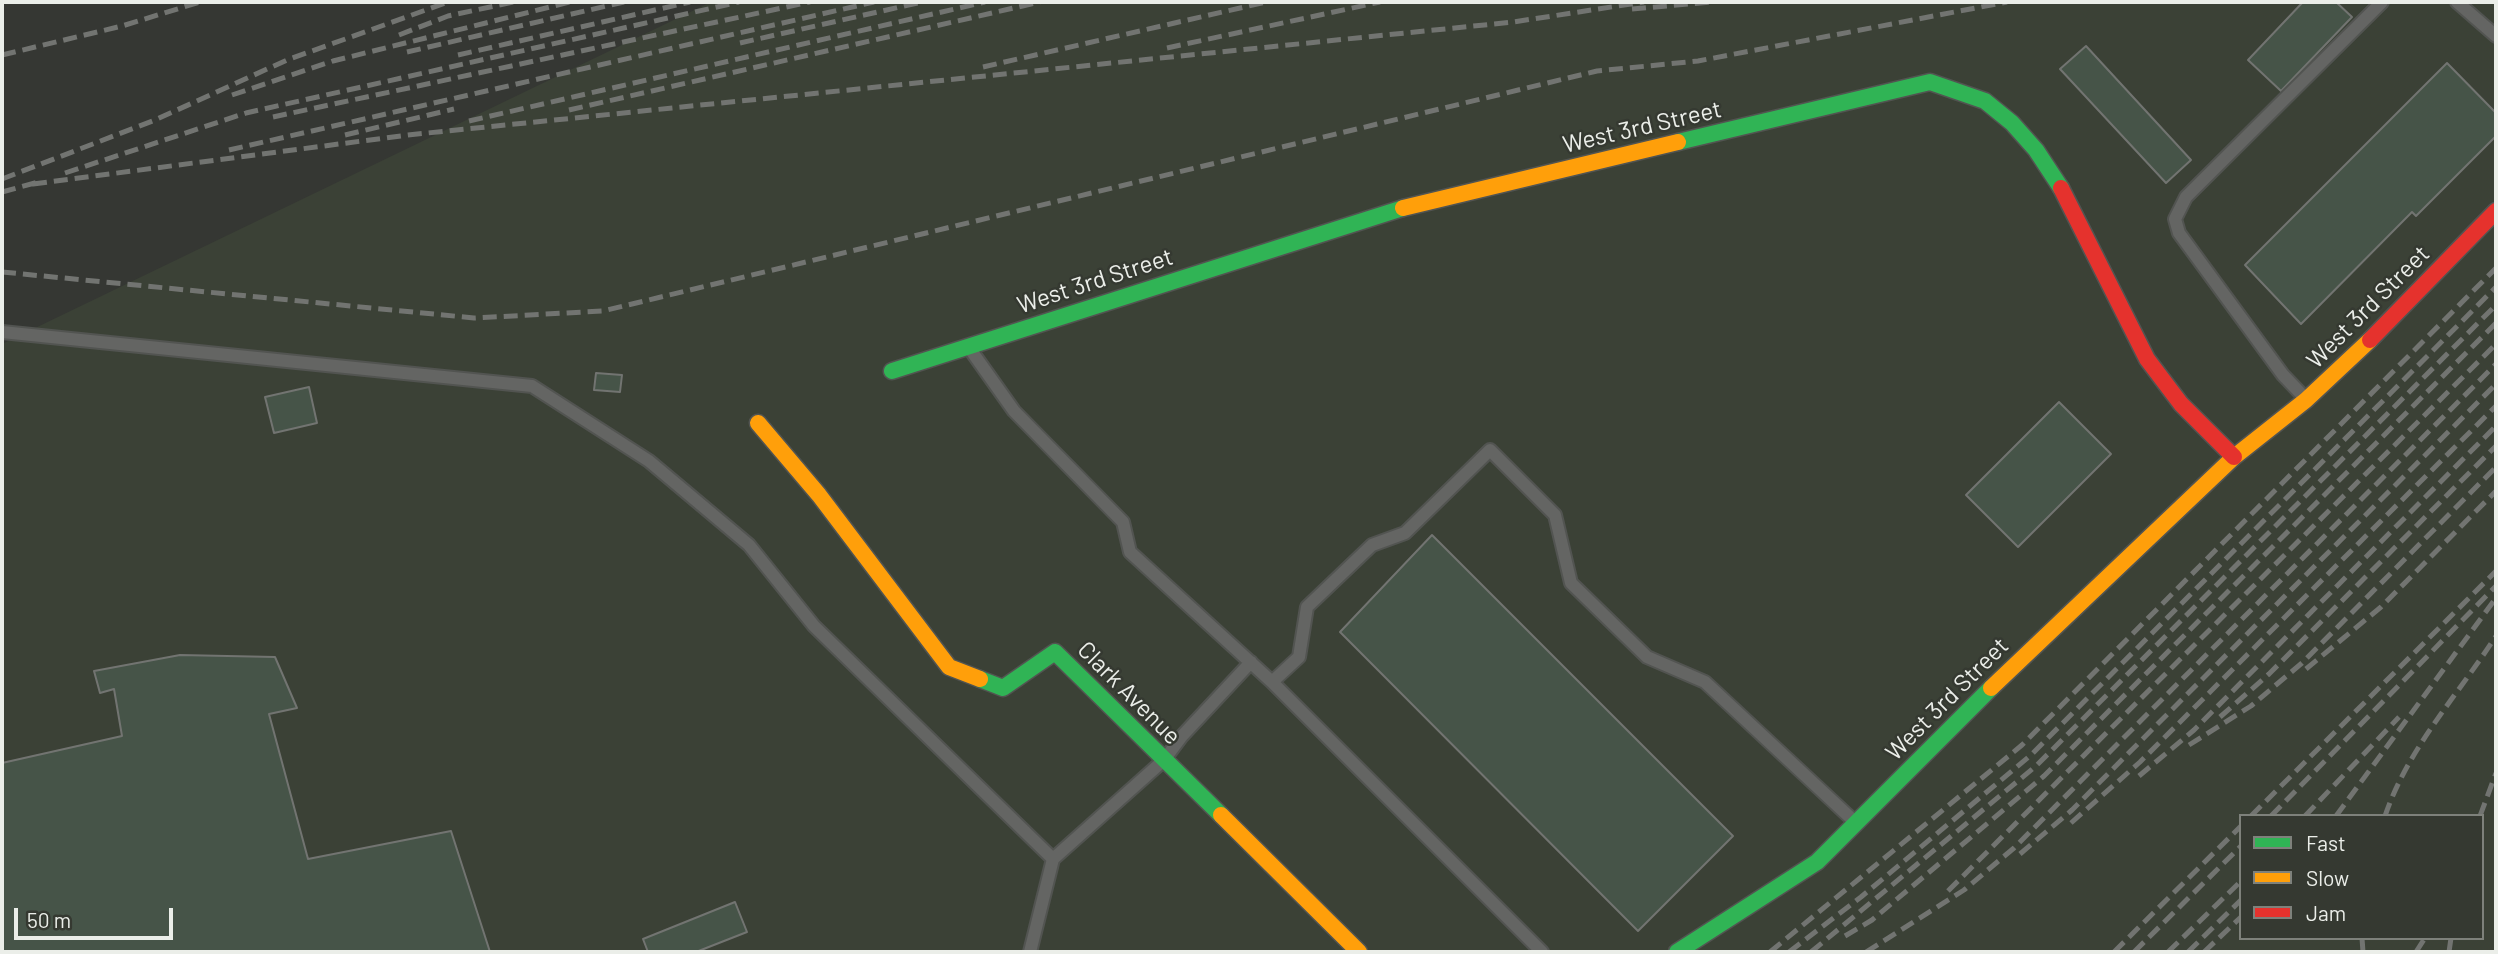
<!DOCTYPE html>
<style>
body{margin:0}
#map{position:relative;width:2498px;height:954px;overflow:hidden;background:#353733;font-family:Barlow,sans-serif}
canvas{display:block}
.frame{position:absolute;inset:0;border:4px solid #ebeee9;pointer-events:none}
.legend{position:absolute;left:2239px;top:814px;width:245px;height:126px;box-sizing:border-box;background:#353931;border:2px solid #7e817b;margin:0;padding:9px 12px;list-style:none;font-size:21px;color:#ebeee9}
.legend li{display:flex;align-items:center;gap:14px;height:35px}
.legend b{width:35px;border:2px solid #7e817b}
.scale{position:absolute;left:14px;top:908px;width:159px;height:32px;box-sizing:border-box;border:4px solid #ebeee9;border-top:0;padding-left:9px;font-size:21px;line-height:24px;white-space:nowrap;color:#ebeee9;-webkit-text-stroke:5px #353931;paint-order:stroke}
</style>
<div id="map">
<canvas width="2498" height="954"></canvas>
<div class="frame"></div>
<ul class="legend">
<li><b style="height:9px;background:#30b455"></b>Fast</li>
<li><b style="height:9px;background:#ff9f0a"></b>Slow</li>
<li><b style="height:9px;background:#e5322d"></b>Jam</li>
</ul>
<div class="scale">50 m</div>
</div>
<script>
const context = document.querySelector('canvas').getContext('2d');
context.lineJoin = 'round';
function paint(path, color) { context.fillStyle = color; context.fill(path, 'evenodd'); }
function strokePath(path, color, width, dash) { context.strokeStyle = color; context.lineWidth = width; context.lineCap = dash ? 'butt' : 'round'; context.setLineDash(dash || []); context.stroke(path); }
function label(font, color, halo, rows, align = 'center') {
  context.font = font + ' Barlow,sans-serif'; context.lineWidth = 5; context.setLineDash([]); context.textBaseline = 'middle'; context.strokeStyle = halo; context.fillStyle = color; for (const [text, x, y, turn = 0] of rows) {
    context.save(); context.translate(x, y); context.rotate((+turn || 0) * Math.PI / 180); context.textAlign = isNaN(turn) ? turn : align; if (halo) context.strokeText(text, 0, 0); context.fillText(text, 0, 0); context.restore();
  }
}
const built = new Path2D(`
 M711 2H2496V952H2V344ZM2241 816H2482V938H2241Z`);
const building = new Path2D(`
 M2303 2H2336L2352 17 2281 91 2248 60Z
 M2086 46 2191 160 2166 183 2060 69Z
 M2447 63 2496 113V136L2416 216 2412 212 2301 324 2245 265Z
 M596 373 622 375 620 392 594 390Z
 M309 387 317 423 274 433 265 397Z
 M2059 402 2111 454 2018 547 1966 495Z
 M1432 535 1733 836 1638 931 1340 632Z
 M180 655 275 657 297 708 269 714 308 859 451 831 490 952H2V763L122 736 114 689 100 693 94 671Z
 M735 902 747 932 696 952H648L643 939Z`);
const lane = new Path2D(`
 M2457 2 2496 36
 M2 332 532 386 649 461 749 545 814 626 1053 859 1030 952
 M970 349 1014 411 1123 522 1130 552 1272 682 1542 952
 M2305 398 2283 375 2179 233 2175 219 2186 197 2382 2
 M1272 682 1299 657 1307 607 1372 545 1405 533 1490 450 1555 515 1571 583 1647 657 1705 682 1855 822
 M1053 859 1164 760 1182 736 1251 662`);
const fast = new Path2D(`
 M1678 142 1930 82 1985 101 2012 123 2036 150 2061 188
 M892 371 1403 208
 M980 679 1003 688 1055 652 1221 815
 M1677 952 1817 862 1991 688`);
const slow = new Path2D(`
 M1403 208 1678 142
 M758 423 819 495 949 667 980 679
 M1991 688 2234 457 2306 400 2370 340
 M1221 815 1359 952`);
const jam = new Path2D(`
 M2061 188 2147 359 2181 404 2234 457
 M2370 340 2496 211`);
const rail = new Path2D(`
 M1632 9 1712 2
 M399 35 448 16 513 2
 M740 43 922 2
 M1167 48 1380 2
 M407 52 624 2
 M2 55 122 26 200 2
 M458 55 690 2
 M983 67 1266 2
 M232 95 333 61 570 2
 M569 110 1040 2
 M273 117 810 2
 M469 121 985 2
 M345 135 454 109
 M229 150 874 2
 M65 173 246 113 739 2
 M2 179 155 120 287 60 448 2
 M33 184 408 135 1513 22 1644 2
 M2 192 42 181
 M2 272 474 318 603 311 1597 71 1698 61 2007 2
 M2306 669 2381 607 2496 491
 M2220 717 2269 674 2496 446
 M2189 745 2251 706 2302 663 2496 467
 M2139 776 2194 730 2496 426
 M2251 816 2496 571
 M2271 816 2496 586
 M2305 816 2399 717
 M2336 816 2496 598
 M2385 816C2408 748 2458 695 2496 636
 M2480 816 2496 773
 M2071 823 2140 762 2496 406
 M2020 854 2072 810 2496 384
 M1948 891 2496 344
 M1845 936 1872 920 2044 776 2496 323
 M2362 938 2363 952
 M1770 952 2022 745 2496 268
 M1789 952 1861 897 2031 755 2496 287
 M1811 952 2036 766 2496 305
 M1866 952 1964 890 2014 848 2496 364
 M2114 952 2241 826
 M2134 952 2241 846
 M2168 952 2241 881
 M2188 952 2241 900
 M2204 952 2241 917
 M2416 952 2425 938
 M2449 952 2451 938`);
const streetNames = [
 ["West 3rd Street",1642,127,-13],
 ["West 3rd Street",1095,281,-18],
 ["West 3rd Street",2368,307,-45],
 ["Clark Avenue",1129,693,45],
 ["West 3rd Street",1947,699,-45]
];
paint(built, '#3b4136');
paint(building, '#465448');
strokePath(building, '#727471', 2);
strokePath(lane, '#525451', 16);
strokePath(fast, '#525451', 19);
strokePath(slow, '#525451', 19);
strokePath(jam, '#525451', 19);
strokePath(lane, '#646563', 12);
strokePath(fast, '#30b455', 16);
strokePath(slow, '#ff9f0a', 16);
strokePath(jam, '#e5322d', 16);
strokePath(rail, '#727471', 5, [14, 7]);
label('24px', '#ebeee9', '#353931', streetNames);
</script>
